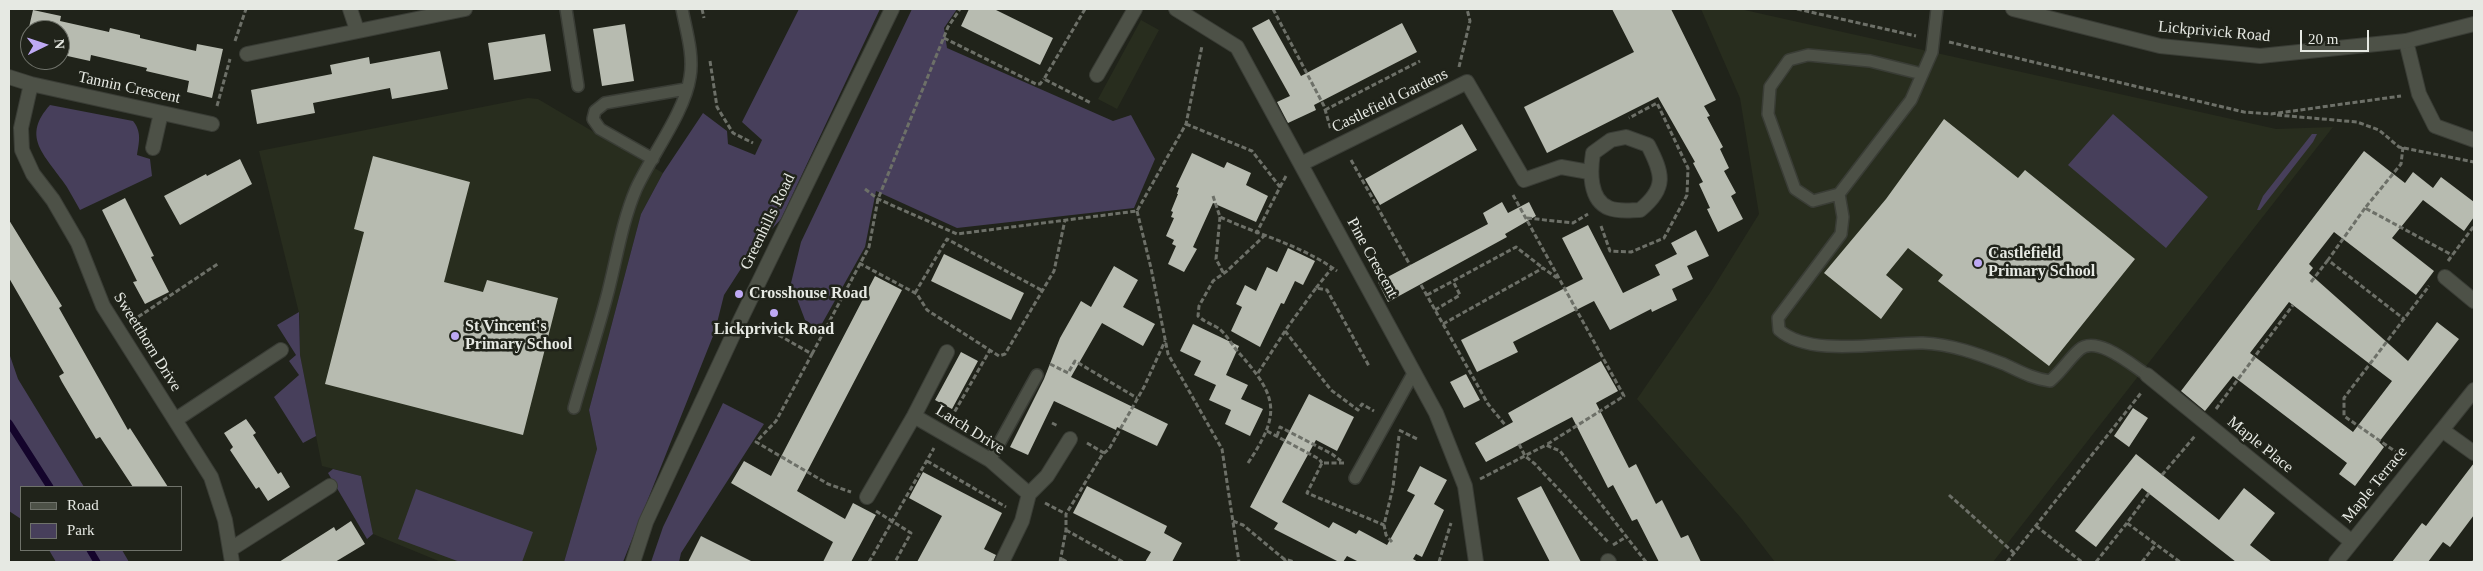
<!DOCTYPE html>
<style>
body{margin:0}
#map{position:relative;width:2483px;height:571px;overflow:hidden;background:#20231a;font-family:"Times New Roman",serif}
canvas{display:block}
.frame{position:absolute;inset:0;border:10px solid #e6e9e3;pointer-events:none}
.legend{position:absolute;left:20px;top:486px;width:162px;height:65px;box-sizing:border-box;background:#20231a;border:1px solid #6f726a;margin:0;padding:6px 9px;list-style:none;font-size:15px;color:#e6e9e3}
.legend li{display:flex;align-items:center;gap:10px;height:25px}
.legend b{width:25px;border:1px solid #6f726a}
.north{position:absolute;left:20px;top:20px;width:50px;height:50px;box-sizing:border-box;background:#20231a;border:1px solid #6f726a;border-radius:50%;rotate:86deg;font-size:14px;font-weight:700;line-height:20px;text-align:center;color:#e6e9e3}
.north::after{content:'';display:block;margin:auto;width:18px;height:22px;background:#bea9f4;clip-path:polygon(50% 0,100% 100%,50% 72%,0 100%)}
.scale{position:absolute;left:2300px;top:30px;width:69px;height:22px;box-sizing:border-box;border:2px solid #e6e9e3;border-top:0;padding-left:6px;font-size:15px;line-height:18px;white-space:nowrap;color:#e6e9e3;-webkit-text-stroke:4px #20231a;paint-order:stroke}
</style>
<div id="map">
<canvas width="2483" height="571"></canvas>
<div class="frame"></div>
<ul class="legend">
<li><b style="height:6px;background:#4d5147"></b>Road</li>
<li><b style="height:14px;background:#473f5b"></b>Park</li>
</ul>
<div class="north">N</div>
<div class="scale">20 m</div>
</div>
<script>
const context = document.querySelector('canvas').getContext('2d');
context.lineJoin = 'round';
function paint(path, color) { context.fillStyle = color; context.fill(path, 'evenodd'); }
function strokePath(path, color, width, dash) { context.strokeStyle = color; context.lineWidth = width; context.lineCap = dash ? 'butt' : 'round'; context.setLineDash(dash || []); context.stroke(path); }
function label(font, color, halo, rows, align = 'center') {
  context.font = font + ' "Times New Roman",serif'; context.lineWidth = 5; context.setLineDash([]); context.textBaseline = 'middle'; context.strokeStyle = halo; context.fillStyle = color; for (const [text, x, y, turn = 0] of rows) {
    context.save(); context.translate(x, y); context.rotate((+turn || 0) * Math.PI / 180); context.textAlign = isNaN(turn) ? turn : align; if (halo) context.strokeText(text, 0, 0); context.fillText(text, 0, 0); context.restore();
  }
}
const built = new Path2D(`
 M1701 9H1740L2276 129 2333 127 1993 562H1775L1741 518 1637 399 1710 293 1759 214 1740 98Z
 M1141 20 1159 30 1117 109 1098 99Z
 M528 98 538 99 663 173 641 214 589 410 597 449 564 562H441L373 534 361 476 322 466 300 355V317L259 151Z`);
const green = new Path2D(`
 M799 9H880L781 219 753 250 724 295 715 331 623 562H564L597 449 589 410 641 214 663 173 703 113 727 131 728 144 755 155 762 140 742 122Z
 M912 9H957L944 28 947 48 1113 121 1131 115 1155 159 1134 208 957 228 876 191 865 247 819 329 805 320 791 283 801 242Z
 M50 105 133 121C142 132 139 142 137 155L150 159 152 176 80 210C74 200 69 189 62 180 43 153 22 136 50 105Z
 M2113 114 2208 197 2166 248 2068 165Z
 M2312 134H2317L2313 142 2260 210H2257L2263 196Z
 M299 312 300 355 316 436 303 443 274 397 299 375 289 361 296 355 277 325Z
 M9 353 18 379 84 487H21V519L9 511Z
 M723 403 764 424 681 553 679 562H651L663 527Z
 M333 469 361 476 373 534 367 539 328 473Z
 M416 489 533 532 522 562H460L398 539Z
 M49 550H122L129 562H56Z`);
const stream = new Path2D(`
 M9 423 50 487
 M90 550 97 562`);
const building = new Path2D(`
 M969 9H994L1053 38 1040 65 961 26Z
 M1612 9H1671L1716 100 1704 106 1710 116 1707 117 1723 147 1720 149 1729 168 1724 171 1736 193 1731 196 1743 219 1718 232 1707 209 1710 208 1699 184 1703 182 1693 163 1695 162 1658 97 1547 153 1524 107 1634 52Z
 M33 10 61 16 60 21 109 32 110 28 140 35V38L196 51 197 44 223 49 212 98 187 92 189 81 146 71 147 68 91 55 90 61 63 55 65 45 60 44V30H30V36H27Z
 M1269 19 1301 76 1402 23 1417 52 1314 105 1316 110 1288 123 1277 102 1290 96 1252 28Z
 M625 24 634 81 602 86 593 29Z
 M545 34 551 71 494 80 488 43Z
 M440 51 448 89 392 99 390 88 313 103 315 113 257 124 251 90 332 74 330 65 369 57 370 64Z
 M1944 119 2018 178 2025 170 2135 259 2049 366 1938 281 1943 275 1908 248 1886 275 1903 289 1881 319 1824 273 1886 199Z
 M1462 124 1477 150 1380 205 1365 179Z
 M2364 151 2405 183 2413 172 2433 188 2441 177 2474 202V217L2464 231 2423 200 2392 238 2434 271 2416 295 2334 232 2309 264 2313 268 2309 273 2408 361 2437 322 2459 339 2379 442 2384 447 2355 486 2339 474 2347 463 2233 376 2205 411 2181 391ZM2289 302 2392 381 2353 432 2250 353Z
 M1192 153 1224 168 1227 162 1251 173 1246 185 1268 196 1256 222 1213 203 1193 247 1197 249 1184 272 1168 264 1176 246 1172 244 1174 240 1166 236 1174 218 1171 217 1173 212 1171 211 1178 194H1177L1179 188 1176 187Z
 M373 156 470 182 444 282 483 292 487 280 558 298 523 435 325 384 364 232 354 229Z
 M240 159 252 184 180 225 164 196 206 174 207 176Z
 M125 198 154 256 151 257 169 292 145 304 133 282 137 281 102 210Z
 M1502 202 1508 213 1529 202 1536 216 1505 234 1507 237 1388 302 1378 282 1488 224 1483 213Z
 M9 220 62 306 59 308 128 430 130 428 168 487H133L100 437 96 439 62 382 59 376 64 373 9 278Z
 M1588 225 1623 293 1660 275 1655 265 1677 254 1671 243 1696 230 1709 256 1687 266 1693 279 1672 289 1677 300 1652 312 1651 309 1610 330 1594 301 1513 342 1518 352 1477 372 1461 340 1583 279 1562 238Z
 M1288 248 1315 261 1303 285 1295 281 1284 304 1281 303 1260 347 1231 331 1242 307 1236 304 1245 285 1256 291 1267 267 1277 272Z
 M944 254 1024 293 1011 320 931 281Z
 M1114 266 1138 280 1123 307 1155 324 1143 346 1102 323 1071 377 1168 424 1157 446 1117 427 1116 430 1054 401 1028 455 1010 447 1044 379 1060 338 1081 301 1091 307Z
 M875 276 902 290 797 491 845 519 853 503 876 515 851 562H823L833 542 731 483 744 461 771 476Z
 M1193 324 1239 346 1226 375 1248 385 1241 399 1263 409 1250 436 1225 424 1231 410 1209 400 1216 385 1194 375 1201 361 1180 351Z
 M961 352 978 361 952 409 935 400Z
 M1601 361 1618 391 1596 403 1629 468 1636 464 1656 504 1662 500 1681 538 1688 535 1701 562H1659L1637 519 1632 521 1613 485 1608 488 1572 417 1486 462 1475 443 1513 422 1508 413Z
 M1466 374 1480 400 1464 408 1450 382Z
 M1309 394 1354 417 1337 451 1316 440 1282 502 1329 528 1333 522 1356 534 1359 530 1387 545 1415 495 1407 491 1420 466 1447 480 1434 504 1444 510 1422 557 1416 554 1413 559 1418 562H1359L1347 556 1343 562H1339L1274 529 1278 523 1250 507Z
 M2133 408 2148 418 2129 447 2114 436Z
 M246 419 256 433 253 435 278 474 281 472 290 487 268 501 259 487 256 489 230 450 233 447 224 433Z
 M2136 454 2219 520 2244 488 2275 513 2250 545 2272 562H2236L2142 488 2096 547 2075 531Z
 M2474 463V515L2450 547 2443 542 2428 562H2392L2422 523 2426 526Z
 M923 472 1002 513 984 549 996 555 993 562H917L942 516 909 498Z
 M1087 486 1167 526 1164 533 1182 543 1172 562H1145L1151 552 1073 513Z
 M1541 486 1581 562H1550L1517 498Z
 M351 521 365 544 335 562H279L334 527 336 531Z
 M701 536 753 562H688Z`);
const path = new Path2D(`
 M702 9 704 18
 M1085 9 1044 79 1091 103
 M1273 9 1324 106 1331 130
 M1797 9 1916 36
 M944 38 1036 84H1040L1044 79
 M235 41 246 9
 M1949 42 2244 112 2271 114 2401 96
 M710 61 717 107 733 133 753 143
 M1459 67 1470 21 1467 9
 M217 106 230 59
 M1325 110 1420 61
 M2277 115 2357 122 2379 130 2399 147 2474 162
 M1186 124 1252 151 1280 187 1256 234
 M2403 147 2401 164 2365 208 2452 255
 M1351 160 1410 265
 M1280 187 1286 176
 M865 189 878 199 957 234 1137 211 1186 124 1202 46
 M1513 195 1624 396 1546 445 1560 451 1646 562
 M1213 196 1220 217C1259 235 1301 245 1337 271
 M2365 208 2328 260 2404 319
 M1137 211 1151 268 1168 354 1222 449 1239 562
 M1220 217 1216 259 1224 274
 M1527 218 1573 223 1588 214
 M1601 226 1610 251 1631 252 1664 238 1687 195 1688 168 1657 103 1629 118
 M2448 261 2474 226
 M859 263 917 294 927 310 999 356 1005 354 1054 271 1065 220
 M2311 282 2328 260
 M1421 285 1488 404 1506 426
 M1316 288 1332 268
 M915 293 947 239 1043 291
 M1427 295 1516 247 1543 268
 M1435 310 1460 295 1453 281
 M132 321 219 263
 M759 324 812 354 776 421 756 442 828 484 851 492
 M1443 324 1543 268 1557 278
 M1285 331 1331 390 1358 410 1362 404 1374 411
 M812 354 869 247 878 199 948 27 960 9
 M1050 364 1068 373 1075 361 1137 398
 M1258 373 1287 328 1316 288 1327 290 1369 366
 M2216 409 2293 305
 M951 418 990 350
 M1052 423 1058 426
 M1399 430 1417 439
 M1267 431 1319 459 1322 463
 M1277 436 1280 427 1332 454 1341 461
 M1087 443 1104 453
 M1519 444 1525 456 1535 464 1609 543
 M2399 454 2344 416V398L2429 286
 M927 461 1006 507
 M1248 463C1280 415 1279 398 1240 354 1233 347 1226 333 1218 328 1210 323 1206 323 1198 316L1199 306 1213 281 1227 271 1264 236
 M1344 463H1322L1307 493 1384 525
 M2162 475 2195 436
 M1480 479 1546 445
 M2149 493 2127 523 2180 562
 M1949 495 2014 553
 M1045 503 1066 514
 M876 511 911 533 895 562
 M1233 521 1243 525 1284 559
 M2036 526 2082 562
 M1066 530 1123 562
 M1392 542 1386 535 1384 525 1393 487 1399 436
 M1613 545 1626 537
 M1062 559 1067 562
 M869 562 934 448
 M1060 562 1066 530V514L1102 455 1109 449 1144 387 1165 341
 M1286 562 1284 559 1295 562
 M1439 562 1451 523
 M2007 562 2141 393
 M2096 562 2127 523
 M2142 562 2156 544
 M2473 562 2474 561`);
const service = new Path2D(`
 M566 9 578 86
 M1922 74 1870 61 1808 55 1789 60 1770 87 1768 114 1795 189 1813 201 1839 194 1911 100 1932 52 1937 9
 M653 159 600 129 593 119 595 111 605 103 686 89
 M1839 194 1843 217 1841 234 1778 318 1779 330C1811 358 1883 342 1923 343 1951 344 1978 354 2004 364 2019 371 2033 379 2050 381 2062 371 2068 360 2079 350 2096 334 2132 365 2147 375
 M574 408C585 369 598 331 608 292 617 257 622 222 636 189 651 156 685 112 690 77 694 55 686 30 682 9
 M990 460 1037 375
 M1355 478 1414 372`);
const minor = new Path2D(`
 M350 9 357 30
 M1176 9 1237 47 1436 413 1465 486 1476 562
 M2406 41 2419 94 2435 126 2474 140
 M247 54 465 9
 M1097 75 1135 9
 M9 77 31 84 212 124
 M31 84 21 128 22 150 33 174 53 200 78 243 103 306 211 477 225 520 232 562
 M1626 137 1648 145C1663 174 1667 188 1640 210 1631 210 1618 212 1609 208 1589 200 1590 171 1593 153L1611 140Z
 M153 148 161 113
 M1301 164 1467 82 1524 180 1561 167 1589 172
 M2445 277 2474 301
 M2147 375 2352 542
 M914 416 990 460 1029 494
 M175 420 281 350
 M2442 430 2474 390
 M867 497 914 416 947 352
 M231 549 330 486
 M1608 561 1609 562
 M1002 562 1022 521 1029 494 1047 476 1070 439
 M2336 562 2442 430 2474 453`);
const tertiary = new Path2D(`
 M2013 9 2160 46 2260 56 2406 41 2474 24
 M633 562 646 522 733 335 892 9`);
const markers = [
 [1978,263,5,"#bea9f4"],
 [739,294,5,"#bea9f4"],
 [774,313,5,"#bea9f4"],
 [455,336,5,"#bea9f4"]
];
const streetNames = [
 ["Lickprivick Road",2214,32,5],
 ["Tannin Crescent",129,88,12],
 ["Castlefield Gardens",1390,101,-26],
 ["Greenhills Road",768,222,-64],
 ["Pine Crescent",1372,258,61],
 ["Sweetthorn Drive",147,342,58],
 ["Larch Drive",970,430,32],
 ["Maple Place",2260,445,39],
 ["Maple Terrace",2375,485,-51]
];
const poiNames = [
 ["Castlefield",1988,254],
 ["Primary School",1988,272],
 ["Crosshouse Road",749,294],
 ["St Vincent's",465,327],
 ["Primary School",465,345],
 ["Lickprivick Road",774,330,"center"]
];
paint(built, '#282d1e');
paint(green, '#473f5b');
strokePath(stream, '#14042b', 7);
paint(building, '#b7bbb0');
strokePath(service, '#3a3d36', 14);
strokePath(minor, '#3a3d36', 16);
strokePath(tertiary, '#3a3d36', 16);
strokePath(path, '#6d7068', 3, [5, 2.5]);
strokePath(service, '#4d5147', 11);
strokePath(minor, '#4d5147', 14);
strokePath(tertiary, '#4d5147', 14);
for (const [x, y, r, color] of markers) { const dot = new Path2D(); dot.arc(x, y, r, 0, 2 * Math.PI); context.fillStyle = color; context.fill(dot); strokePath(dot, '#20231a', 2); }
label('16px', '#e6e9e3', '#20231a', streetNames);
label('bold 16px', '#e6e9e3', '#20231a', poiNames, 'left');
</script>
